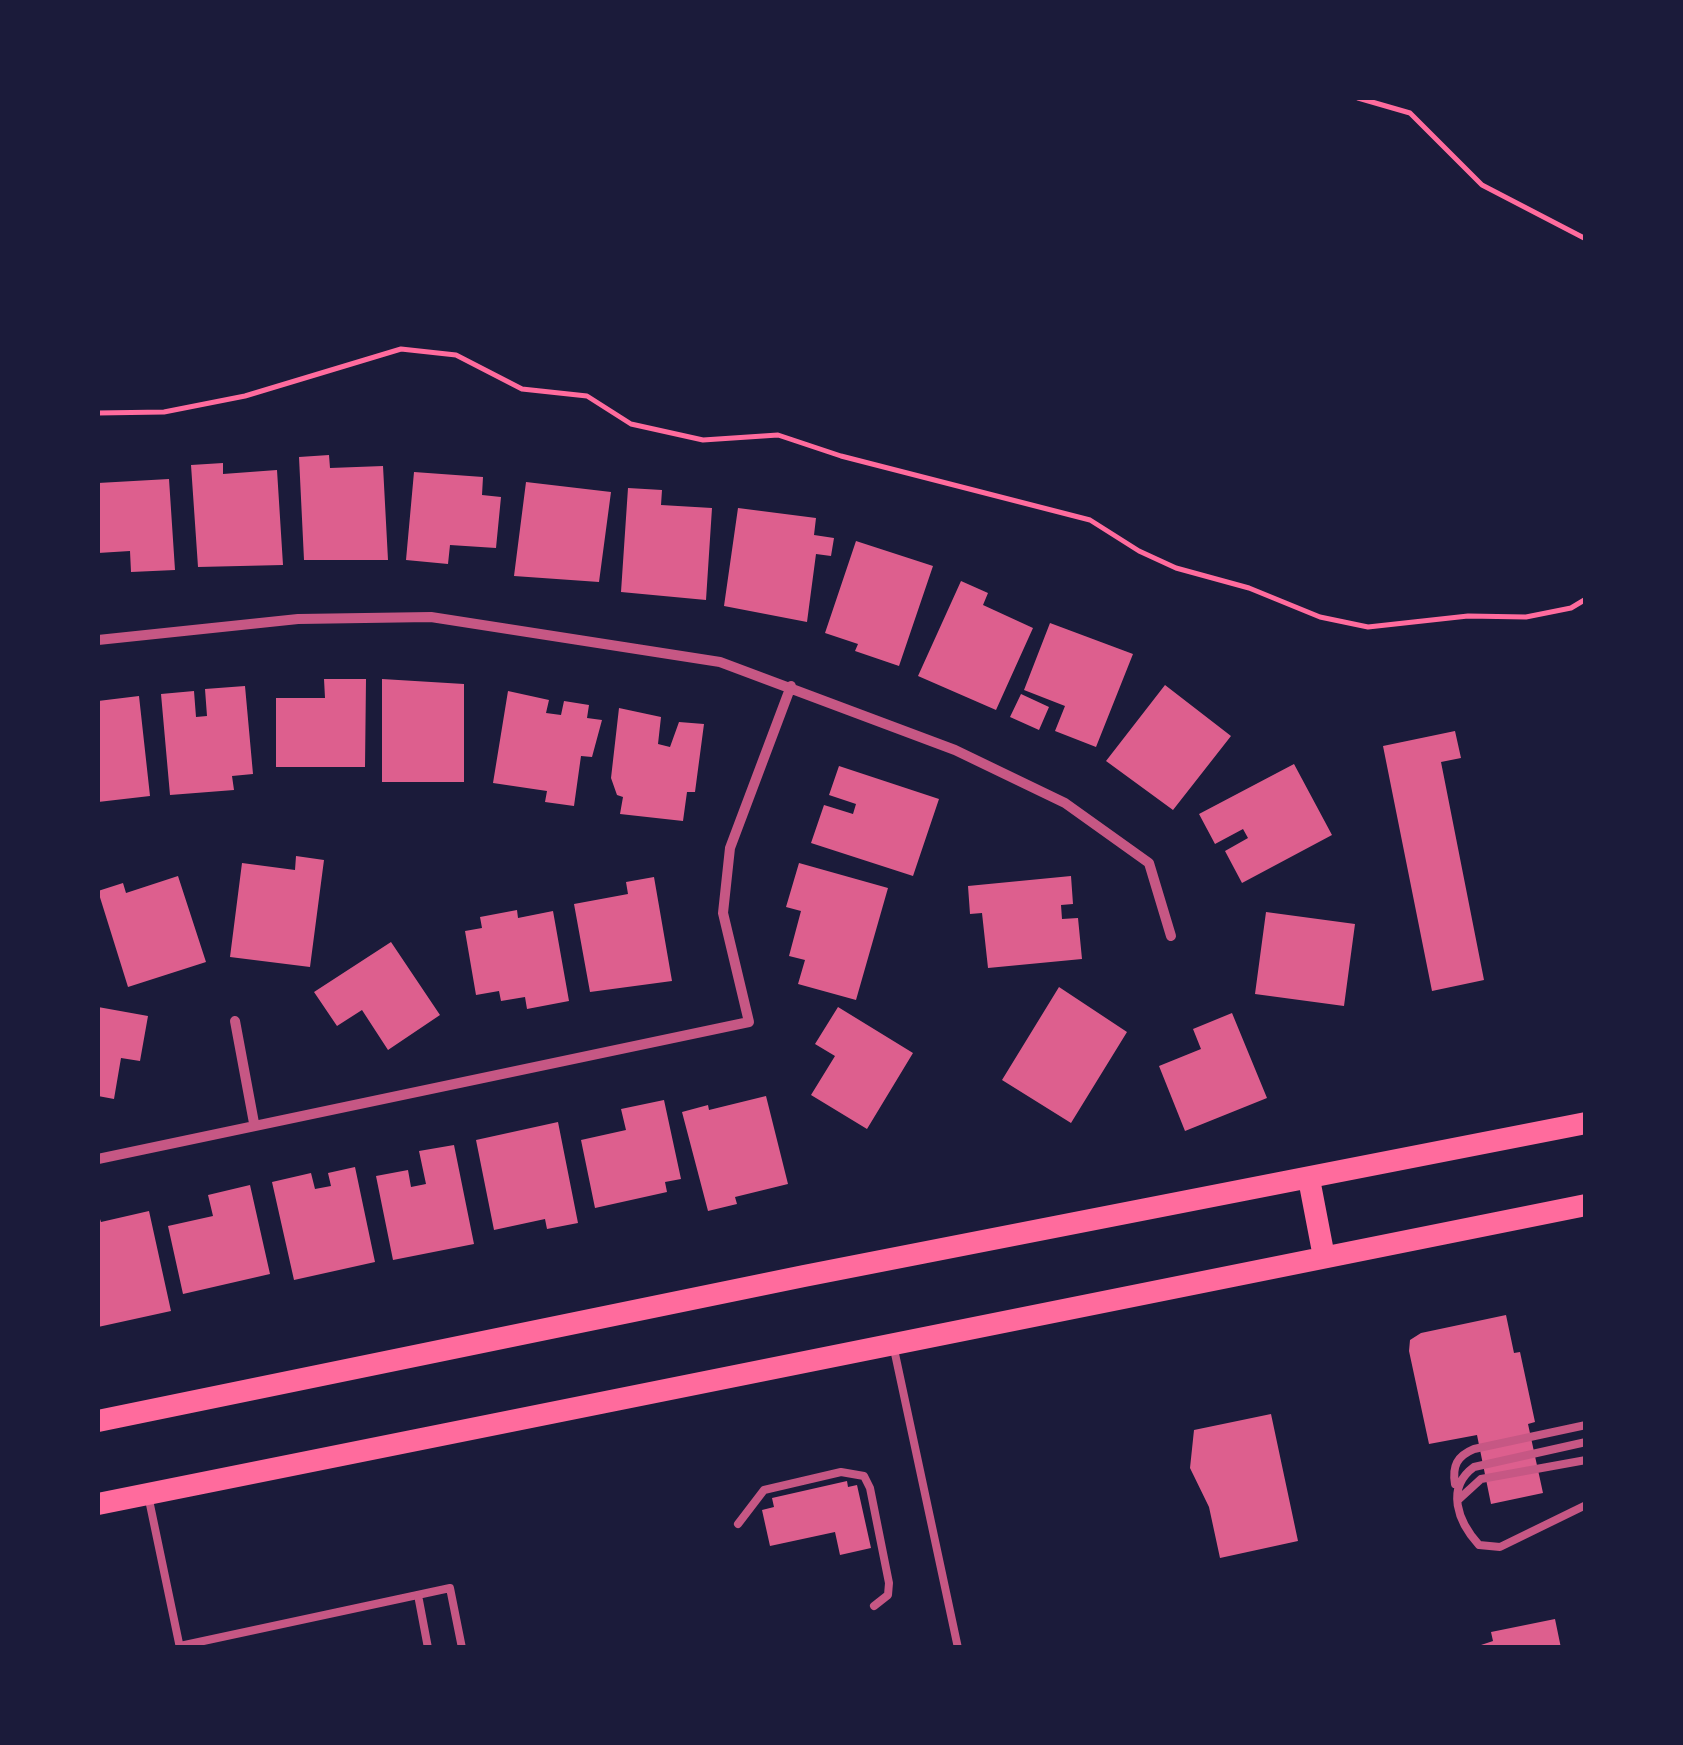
<!DOCTYPE html>
<style>
body{margin:0}
#map{position:relative;width:1683px;height:1745px;overflow:hidden;background:#1b1b3a;font-family:Literata,serif}
canvas{display:block}
.frame{position:absolute;inset:0;border:100px solid #1b1b3a;pointer-events:none}
</style>
<div id="map">
<canvas width="1683" height="1745"></canvas>
<div class="frame"></div>
</div>
<script>
const context = document.querySelector('canvas').getContext('2d');
context.lineJoin = 'round';
function paint(path, color) { context.fillStyle = color; context.fill(path, 'evenodd'); }
function strokePath(path, color, width, dash) { context.strokeStyle = color; context.lineWidth = width; context.lineCap = dash ? 'butt' : 'round'; context.setLineDash(dash || []); context.stroke(path); }
const building = new Path2D(`
 M329 455 330 468 383 466 388 560H304L299 457Z
 M223 463V474L277 470 283 565 198 567 191 465Z
 M414 472 483 477 482 495 501 497 496 548 450 545 448 564 406 560Z
 M169 479 175 570 131 572 130 551 98 553V483Z
 M526 482 611 492 599 582 514 576Z
 M628 488 662 490 661 505 712 508 706 600 621 592Z
 M738 508 816 518 814 535 834 538 831 556 816 554 807 622 724 606Z
 M856 541 933 566 899 666 855 651 858 644 825 633Z
 M961 581 988 593 983 605 1033 628 996 710 918 676Z
 M1050 623 1133 654 1096 747 1055 731 1065 706 1024 690Z
 M324 679H366L365 767H276V698H325Z
 M382 679 464 684V782H382Z
 M1165 685 1231 736 1173 810 1106 761Z
 M245 686 253 774 232 776 234 790 170 795 161 694 194 691 196 717 207 716 205 689Z
 M508 691 549 700 546 713 561 715 564 701 589 705 587 718 602 720 592 757 581 756 574 806 545 802 547 791 493 783Z
 M1021 694 1049 707 1039 730 1010 717Z
 M139 696 150 796 98 802V701Z
 M619 708 661 717 658 744 670 747 679 722 704 724 695 792H687L683 821 620 814 623 797 617 795 611 778Z
 M1455 731 1461 758 1441 762 1484 980 1432 991 1383 746Z
 M1294 764 1332 835 1242 883 1225 851 1248 838 1243 829 1215 844 1199 814Z
 M839 766 939 799 913 876 811 843 824 805 853 814 856 804 829 795Z
 M296 856 324 860 310 967 230 957 242 863 295 870Z
 M799 863 888 888 856 1000 798 984 805 960 789 956 801 911 786 907Z
 M178 876 206 962 128 987 98 891 123 883 126 893Z
 M1071 876 1073 904 1061 905 1062 919 1078 918 1082 959 988 968 982 913 970 914 968 886Z
 M654 877 672 981 590 992 574 904 628 894 626 882Z
 M517 910 518 918 553 911 569 1001 527 1009 525 997 501 1001 499 991 476 995 465 931 482 928 480 917Z
 M1266 912 1355 924 1344 1006 1255 994Z
 M391 942 440 1015 388 1050 362 1010 337 1026 314 992Z
 M1059 987 1127 1032 1071 1123 1002 1080Z
 M98 1007 148 1016 140 1061 121 1058 114 1099 98 1096Z
 M838 1007 913 1053 867 1129 811 1095 835 1056 815 1044Z
 M1232 1013 1267 1098 1185 1131 1159 1066 1201 1049 1193 1029Z
 M766 1096 788 1184 735 1197 737 1204 708 1211 682 1112 708 1105 709 1110Z
 M664 1100 681 1179 665 1182 667 1192 595 1208 581 1140 626 1130 621 1109Z
 M558 1122 578 1223 547 1229 545 1219 494 1230 476 1140Z
 M454 1145 474 1244 393 1260 376 1176 408 1170 411 1187 426 1184 419 1151Z
 M355 1167 375 1262 294 1280 272 1182 311 1173 315 1189 331 1186 328 1173Z
 M250 1185 270 1274 183 1294 168 1226 213 1216 208 1195Z
 M149 1211 171 1311 98 1327V1213L101 1222Z
 M1506 1315 1514 1353 1520 1352 1535 1422 1528 1424 1543 1493 1491 1504 1477 1435 1429 1444 1409 1351 1410 1340 1421 1333Z
 M1271 1414 1298 1541 1220 1558 1209 1507 1190 1468 1194 1430Z
 M847 1481 848 1487 857 1485 871 1548 840 1555 835 1532 770 1546 762 1510 774 1507 772 1498Z
 M1555 1619 1561 1648H1472L1493 1641 1491 1632Z`);
const path = new Path2D(`
 M1358 98 1410 113 1482 185 1586 239
 M98 413 164 412 245 396 401 349 456 355 522 389 587 396 631 424 703 440 778 435 841 456 1090 520 1139 551 1176 568 1249 588 1320 617 1368 627 1468 616 1526 617 1571 608 1586 599`);
const service = new Path2D(`
 M894 1349 958 1648
 M1586 1442 1474 1467C1445 1488 1458 1522 1479 1545L1500 1547 1586 1505
 M1455 1484C1452 1466 1457 1456 1474 1449L1586 1425
 M148 1495 180 1648
 M1458 1500 1481 1479 1586 1460
 M738 1524 764 1490 841 1472 864 1476 870 1488 889 1583 888 1595 874 1606
 M418 1595 428 1648
 M180 1646 450 1588 462 1648`);
const minor = new Path2D(`
 M98 640 298 619 431 617 720 662 955 750 1065 803 1149 863 1171 936
 M235 1021 254 1123
 M98 1159 749 1022 723 913 730 848 791 686`);
const primary = new Path2D(`
 M1309 1179 1324 1257
 M98 1421 804 1276 1586 1123
 M98 1504 1586 1205`);
paint(building, '#dd5f8e');
strokePath(path, '#ff6b9d', 5);
strokePath(service, '#c65784', 8);
strokePath(minor, '#c65784', 10);
strokePath(primary, '#ff6b9d', 22);
</script>
